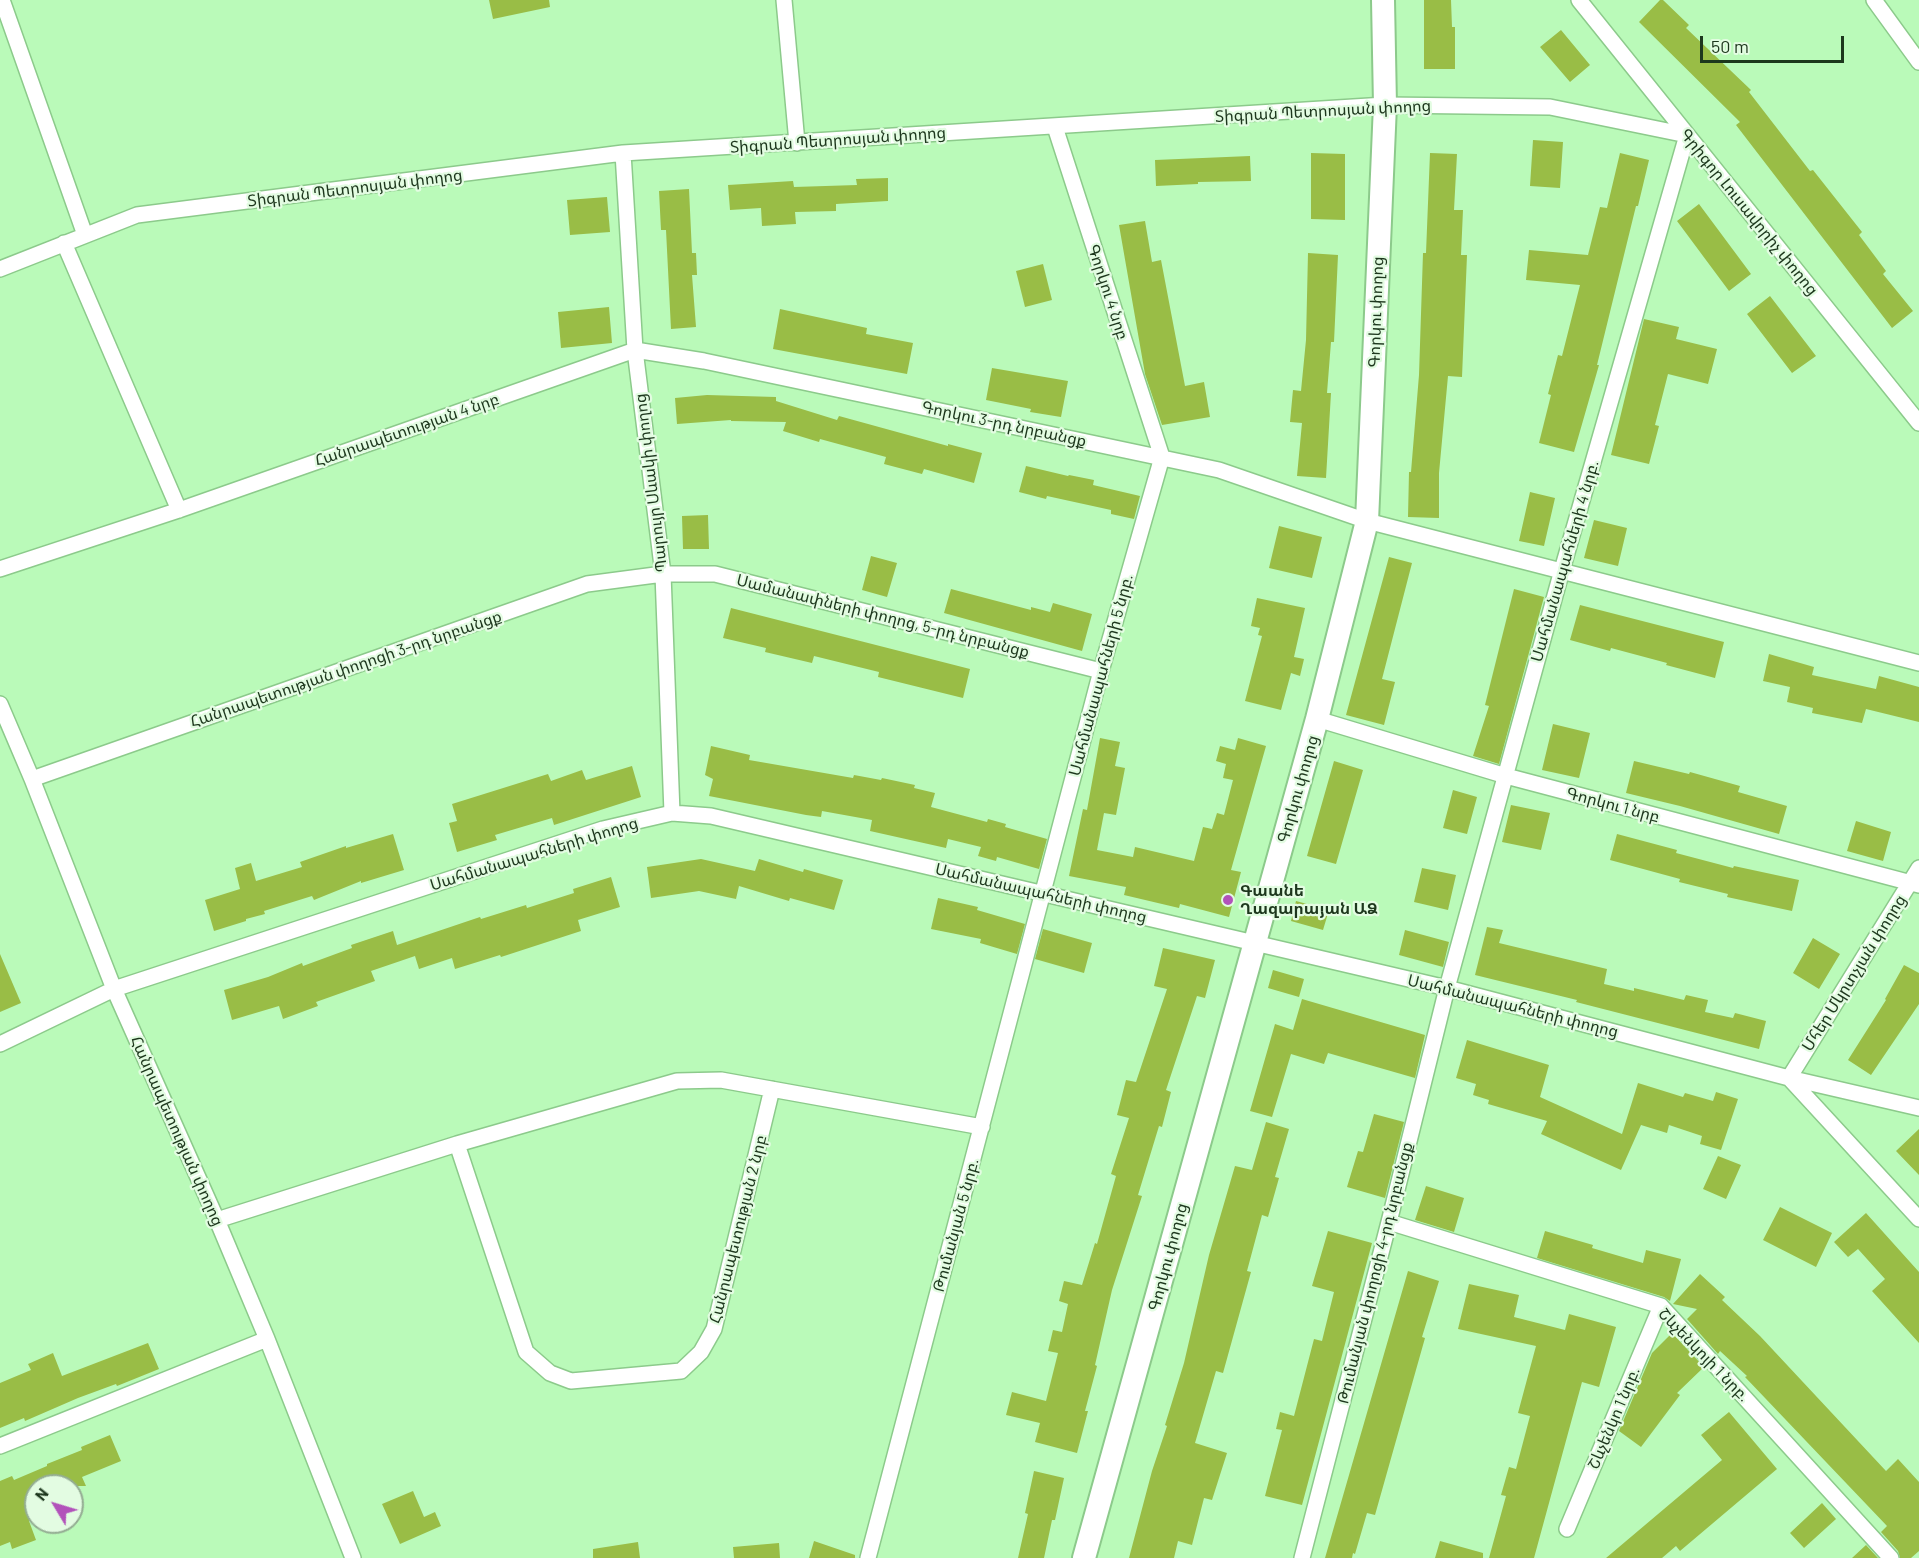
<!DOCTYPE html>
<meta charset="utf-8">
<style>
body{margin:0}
#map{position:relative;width:1919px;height:1558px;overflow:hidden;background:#bafab9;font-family:Barlow,sans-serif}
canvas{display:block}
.north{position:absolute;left:24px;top:1474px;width:60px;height:60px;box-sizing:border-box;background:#e3fce2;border:2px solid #94ad93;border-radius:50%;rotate:308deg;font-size:16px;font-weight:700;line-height:24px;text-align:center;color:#1d371d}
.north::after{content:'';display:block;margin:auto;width:21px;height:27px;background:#b252ba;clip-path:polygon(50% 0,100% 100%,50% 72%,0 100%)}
.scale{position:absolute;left:1700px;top:36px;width:144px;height:27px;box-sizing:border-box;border:3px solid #1d371d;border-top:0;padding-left:8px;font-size:18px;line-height:21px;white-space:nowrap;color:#1d371d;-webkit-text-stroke:4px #e3fce2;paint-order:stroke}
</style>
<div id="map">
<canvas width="1919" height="1558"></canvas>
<div class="north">N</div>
<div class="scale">50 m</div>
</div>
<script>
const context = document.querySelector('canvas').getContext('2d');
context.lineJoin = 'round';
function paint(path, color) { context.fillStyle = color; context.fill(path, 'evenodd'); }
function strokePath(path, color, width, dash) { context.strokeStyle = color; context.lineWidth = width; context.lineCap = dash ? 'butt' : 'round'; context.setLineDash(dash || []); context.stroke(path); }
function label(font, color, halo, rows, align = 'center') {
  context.font = font + ' Barlow,"Noto Sans Armenian",sans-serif'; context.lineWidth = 4.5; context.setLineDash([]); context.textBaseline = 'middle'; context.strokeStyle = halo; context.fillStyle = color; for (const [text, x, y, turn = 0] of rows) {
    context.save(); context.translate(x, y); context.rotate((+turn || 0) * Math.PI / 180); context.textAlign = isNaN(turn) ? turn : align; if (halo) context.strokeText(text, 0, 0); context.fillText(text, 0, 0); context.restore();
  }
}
const building = new Path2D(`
 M489 0H549L550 7 493 19Z
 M1424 0H1451L1452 27H1455V69H1424Z
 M1660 0H1663L1689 25 1686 28 1751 90 1749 92 1810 171 1813 170 1862 232 1859 235 1886 271 1883 274 1913 311 1892 328 1736 125 1740 122 1639 22Z
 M1561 30 1590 65 1570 82 1540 47Z
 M1533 140 1563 142 1560 188 1530 186Z
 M1311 153 1345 154V220L1311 219Z
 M1430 153 1457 154 1454 210H1463L1461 255H1467L1462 377 1448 376 1439 473V518L1408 517 1409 472H1411L1419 375 1423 253H1426Z
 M1620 153 1649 160 1638 206H1636L1597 365H1599L1574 452 1539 443 1551 395 1548 394 1558 355 1562 356 1580 285 1526 280 1529 250 1588 255 1600 207 1607 208Z
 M1250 156 1251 181 1198 182V184L1156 186 1155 160Z
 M888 178V201L836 204V211L795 212 796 224 762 226 761 208 730 210 728 185 793 181 794 187 857 185 856 179Z
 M689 189 692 253H696L697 275H692L696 327 671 329 666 230H661L659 191Z
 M607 197 610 232 570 235 567 200Z
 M1699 204 1751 274 1729 291 1677 221Z
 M1145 221 1152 262 1161 260 1185 386 1204 382 1210 417 1162 425 1145 374 1119 225Z
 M1308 253 1338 255 1334 342H1331L1327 393H1331L1326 478 1297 476 1302 423 1290 422 1293 390 1301 391 1306 340Z
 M1043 264 1052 300 1025 307 1016 271Z
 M1770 296 1816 356 1792 373 1747 314Z
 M609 307 612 343 561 348 558 312Z
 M780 309 867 328 866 334 913 343 907 374 773 349Z
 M1644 319 1679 327 1676 339 1717 349 1708 384 1668 374 1655 425 1659 426 1649 464 1611 455Z
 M992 368 1068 381 1061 417 1030 412 1031 409 986 400Z
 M707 395 776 397V401L837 420 839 416 948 446V444L982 453 974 483 924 469 922 474 884 464 886 457 820 439 819 442 783 431 786 422 731 421V420L677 424 675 398Z
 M1026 466 1068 476 1069 475 1094 480 1093 485 1140 496 1134 519 1111 514V510L1047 496 1046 499 1019 492Z
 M1530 492 1555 498 1544 546 1519 541Z
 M708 515 709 549H683L682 516Z
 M1594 520 1627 528 1618 566 1584 558Z
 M1279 526 1322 537 1312 578 1269 568Z
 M871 556 897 563 887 597 862 590Z
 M1389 557 1412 563 1382 679 1395 682 1384 725 1346 715Z
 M951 589 1031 610V607L1050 612 1053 603 1092 614 1082 651 944 613Z
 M1514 589 1544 597 1499 764 1473 756 1489 706 1485 705Z
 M1257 598 1305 608 1294 657 1304 659 1300 676 1291 673 1281 710 1245 701 1262 636 1258 635 1260 628 1251 626Z
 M1580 605 1724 642 1715 678 1666 665 1667 663 1611 648 1610 651 1570 640Z
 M731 608 970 669 963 698 878 677 879 672 814 656 812 663 765 652 766 648 723 638Z
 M1769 654 1814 667 1812 675 1876 689 1879 676 1919 687V722L1866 709 1862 723 1812 713 1813 708 1787 702 1790 687 1763 681Z
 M1553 724 1590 733 1579 778 1542 770Z
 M1100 738 1120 742 1115 766 1125 768 1116 815 1104 813 1097 850 1133 857 1135 847 1194 861 1203 827 1212 829 1217 813 1224 815 1233 780 1223 778 1226 764 1216 761 1220 746 1235 750 1238 738 1266 746 1231 870 1241 872 1229 917 1180 904 1179 908 1124 895 1126 887 1069 876 1083 809 1087 810Z
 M711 746 750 755 749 760 853 778 854 775 881 780 882 778 915 785 914 788 935 793 931 807 987 822 988 819 1006 824 1005 827 1047 839 1039 869 997 857 996 861 978 856 981 847 948 839 946 848 870 831 872 820 822 811 821 817 806 815 709 796 713 779 705 775Z
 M1334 761 1363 770 1336 864 1307 856Z
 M1634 761 1689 774 1690 772 1740 786 1738 792 1787 806 1779 834 1680 806 1626 793Z
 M632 766 641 797 554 825 552 818 495 835 497 840 457 852 449 823 457 821 452 804 548 774 551 781 582 770 586 780Z
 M1453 790 1477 797 1467 834 1443 828Z
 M1511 805 1550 813 1541 850 1502 842Z
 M1856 821 1891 832 1883 861 1847 851Z
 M393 834 404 870 361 883V881L314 900 312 896 264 911 265 914 246 919V921L214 931 205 900 240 889 235 868 251 863 256 881 302 867 300 862 346 846V848Z
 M1617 834 1677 850 1676 853 1733 868 1734 866 1799 880 1792 911 1727 897 1728 894 1679 882 1680 879 1610 860Z
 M701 859 755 871 759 859 803 872 804 869 843 880 834 910 790 898 789 901 739 886 736 899 699 891 651 898 647 867Z
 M1422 868 1456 875 1448 910 1414 902Z
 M611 877 620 907 578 920 581 931 501 957 500 955 455 969 452 958 419 969 415 956 371 971 375 981 316 1002 318 1006 283 1019 279 1006 232 1020 224 990 268 977 302 963 303 966 352 948 351 945 393 931 397 945 480 917 481 919 526 905 527 908 574 893 573 889Z
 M938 898 978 907 977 910 1025 924 1017 954 980 943 981 939 931 929Z
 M1296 901 1329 910 1323 930 1291 921Z
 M1487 927 1503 930 1499 943 1607 969 1604 984 1634 991V988L1684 1000 1686 995 1708 1000 1705 1012 1733 1018 1735 1013 1766 1021 1759 1049 1576 1002 1577 1000 1475 975Z
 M1043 929 1092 943 1084 973 1035 959Z
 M1405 930 1449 942 1443 967 1399 955Z
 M1813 938 1840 954 1819 989 1793 973Z
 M1163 948 1215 960 1205 998 1197 996 1166 1090 1171 1092 1162 1127 1159 1126 1138 1195 1142 1196 1112 1290 1095 1365 1097 1366 1085 1411H1088L1077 1453 1035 1442 1040 1423 1006 1415 1012 1392 1046 1401 1058 1353 1048 1351 1053 1330 1062 1332 1068 1304 1059 1301 1064 1281 1082 1285 1095 1243 1097 1244 1116 1176 1111 1174 1129 1118 1117 1115 1126 1080 1136 1082 1167 989 1154 986Z
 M0 954 21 1003 0 1012Z
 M1904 965 1919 973V1004L1871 1075 1848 1060 1886 1000 1885 999Z
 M1273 970 1304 979 1299 997 1268 988Z
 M1302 999 1425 1035 1415 1078 1328 1053 1324 1064 1291 1054 1272 1117 1250 1111 1275 1024 1293 1030Z
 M1467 1040 1549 1065 1540 1097 1622 1134 1638 1083 1683 1097 1685 1093 1713 1101 1716 1092 1738 1099 1721 1150 1700 1144 1702 1136 1669 1125 1667 1133 1641 1125 1621 1170 1541 1134 1547 1121 1488 1104 1489 1100 1473 1095 1476 1084 1456 1078Z
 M1374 1114 1404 1122 1385 1198 1347 1187 1358 1151 1363 1152Z
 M1266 1122 1289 1129 1275 1177 1279 1178 1268 1217 1262 1215 1247 1271 1251 1272 1223 1373 1216 1371 1195 1443 1227 1453 1212 1500 1204 1498 1192 1545 1178 1541 1174 1558H1129L1152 1471 1167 1426 1165 1425 1184 1363 1209 1255 1235 1166 1252 1170Z
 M1919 1129V1175L1896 1151Z
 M1718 1156 1741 1165 1726 1199 1703 1189Z
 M1426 1186 1464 1198 1454 1232 1415 1220Z
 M1780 1207 1832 1233 1816 1267 1763 1240Z
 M1866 1213 1919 1272V1343L1872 1291 1885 1279 1858 1249 1848 1257 1834 1242Z
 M1328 1231 1372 1243 1302 1505 1265 1496 1282 1430 1276 1429 1280 1412 1294 1416 1314 1339 1322 1341 1334 1292 1312 1286Z
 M1545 1231 1593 1245 1592 1248 1643 1263 1646 1250 1681 1259 1670 1301 1664 1297 1537 1258Z
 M1408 1271 1439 1281 1422 1337 1425 1338 1375 1515 1367 1513 1355 1554 1353 1553 1352 1558H1325Z
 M1700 1274 1725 1297 1722 1300 1760 1336 1886 1471 1898 1459 1919 1482V1551L1911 1558H1900L1898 1551 1881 1532 1887 1526 1745 1377 1747 1376 1720 1351 1718 1354 1687 1319 1697 1309 1673 1304Z
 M1469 1284 1519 1295 1514 1317 1565 1330 1569 1314 1616 1327 1599 1387 1582 1382 1534 1558H1489L1506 1496 1501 1495 1509 1467 1516 1469 1530 1416 1518 1413 1536 1346 1458 1329Z
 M1672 1333 1704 1367 1677 1393 1680 1395 1641 1447 1619 1431 1652 1353Z
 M148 1343 159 1369 117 1386 116 1384 78 1398 25 1421 24 1418 0 1428V1383L31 1370 28 1364 53 1353 62 1376Z
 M1729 1412 1777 1469 1680 1551 1676 1546 1662 1558H1606L1722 1460 1701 1435Z
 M110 1435 121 1461 82 1477 86 1486H36V1518L29 1521 36 1540 12 1549 10 1542 0 1546V1481L12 1476 14 1480 47 1466V1464L82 1450 81 1447Z
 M1034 1471 1064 1478 1055 1520H1052L1044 1558H1018L1028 1514 1025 1513Z
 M413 1491 424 1517 435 1512 441 1526 400 1544 382 1504Z
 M1822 1503 1836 1519 1804 1548 1790 1533Z
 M814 1541 855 1555V1558H809Z
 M1440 1541 1483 1553V1558H1435Z
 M638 1542 640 1558H593V1549Z
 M779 1543 780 1558H734L733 1547Z
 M1866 1545 1878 1558H1852Z`);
const street = new Path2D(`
 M2 0 85 235
 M784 0 797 143
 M1579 0 1919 423
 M1874 0 1919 62
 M623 153 635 350 663 574 672 813
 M64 243 179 510
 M0 269 137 215 623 153 1385 105 1550 107 1687 135 1562 570 1447 988 1389 1222 1302 1558
 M0 569 179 510 635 350 704 361 1219 470 1367 521 1919 663
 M0 704 32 779 114 989 217 1220 267 1339 353 1558
 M1317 719 1506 776 1919 885
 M32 779 587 584 663 574H715L1101 671
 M1919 868 1789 1078 1919 1108
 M0 1044 114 989 603 829 672 813 711 816 1447 988 1789 1078 1919 1219
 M457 1144 526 1352 550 1373 571 1381 681 1371 701 1352 714 1329 772 1089
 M217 1220 457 1144 677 1081 721 1080 982 1127
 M1389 1222 1661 1306 1891 1558
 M0 1446 267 1339
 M1567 1529 1661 1306
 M868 1558 1101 671 1162 457 1055 127`);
const secondary = new Path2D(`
 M1084 1558 1317 719 1367 521 1385 105 1383 0`);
const markers = [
 [1228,900,6,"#b252ba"]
];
const streetNames = [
 ["Տիգրան Պետրոսյան փողոց",1323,111,-3],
 ["Տիգրան Պետրոսյան փողոց",838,140,-4],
 ["Տիգրան Պետրոսյան փողոց",355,188,-7],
 ["Գրիգոր Լուսավորիչ փողոց",1749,212,51],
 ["Գորկու 4 նրբ",1108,292,72],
 ["Գորկու փողոց",1376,312,-88],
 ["Գորկու 3-րդ նրբանցք",1004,424,12],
 ["Հանրապետության 4 նրբ",407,430,-19],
 ["Պարույր Սևակի փողոց",651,483,-97],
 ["Սահմանապահների 4 նրբ.",1565,561,-74],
 ["Սամանափների փողոց, 5-րդ նրբանցք",883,616,14],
 ["Հանրապետության փողոցի 3-րդ նրբանցք",346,669,-19],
 ["Սահմանապահների 5 նրբ.",1101,675,-75],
 ["Գորկու փողոց",1298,789,-74],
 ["Գորկու 1 նրբ",1613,805,15],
 ["Սահմանապահների փողոց",534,854,-17],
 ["Սահմանապահների փողոց",1041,893,13],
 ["Մհեր Մկրտչյան փողոց",1854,973,-58],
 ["Սահմանապահների փողոց",1513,1006,14],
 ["Հանրապետության փողոց",177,1131,66],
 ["Թումանյան 5 նրբ.",956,1225,-75],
 ["Հանրապետության 2 նրբ",738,1229,-76],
 ["Գորկու փողոց",1168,1257,-75],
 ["Թումանյան փողոցի 4-րդ նրբանցք",1375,1273,-76],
 ["Շևչենկոյի 1 նրբ.",1704,1355,46],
 ["Շևչենկո 1 նրբ.",1614,1418,-67]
];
const poiNames = [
 ["Գաանե",1240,891],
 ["Ղազարայան ԱՁ",1240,909]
];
paint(building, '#99bd46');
strokePath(street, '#8cca8b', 18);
strokePath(secondary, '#8cca8b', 26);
strokePath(street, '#fff', 15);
strokePath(secondary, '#fff', 22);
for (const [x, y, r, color] of markers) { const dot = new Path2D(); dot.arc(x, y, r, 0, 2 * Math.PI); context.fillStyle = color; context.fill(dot); strokePath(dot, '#e3fce2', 2); }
label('16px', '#1d371d', '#e3fce2', streetNames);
label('bold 16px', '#1d371d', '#e3fce2', poiNames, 'left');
</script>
